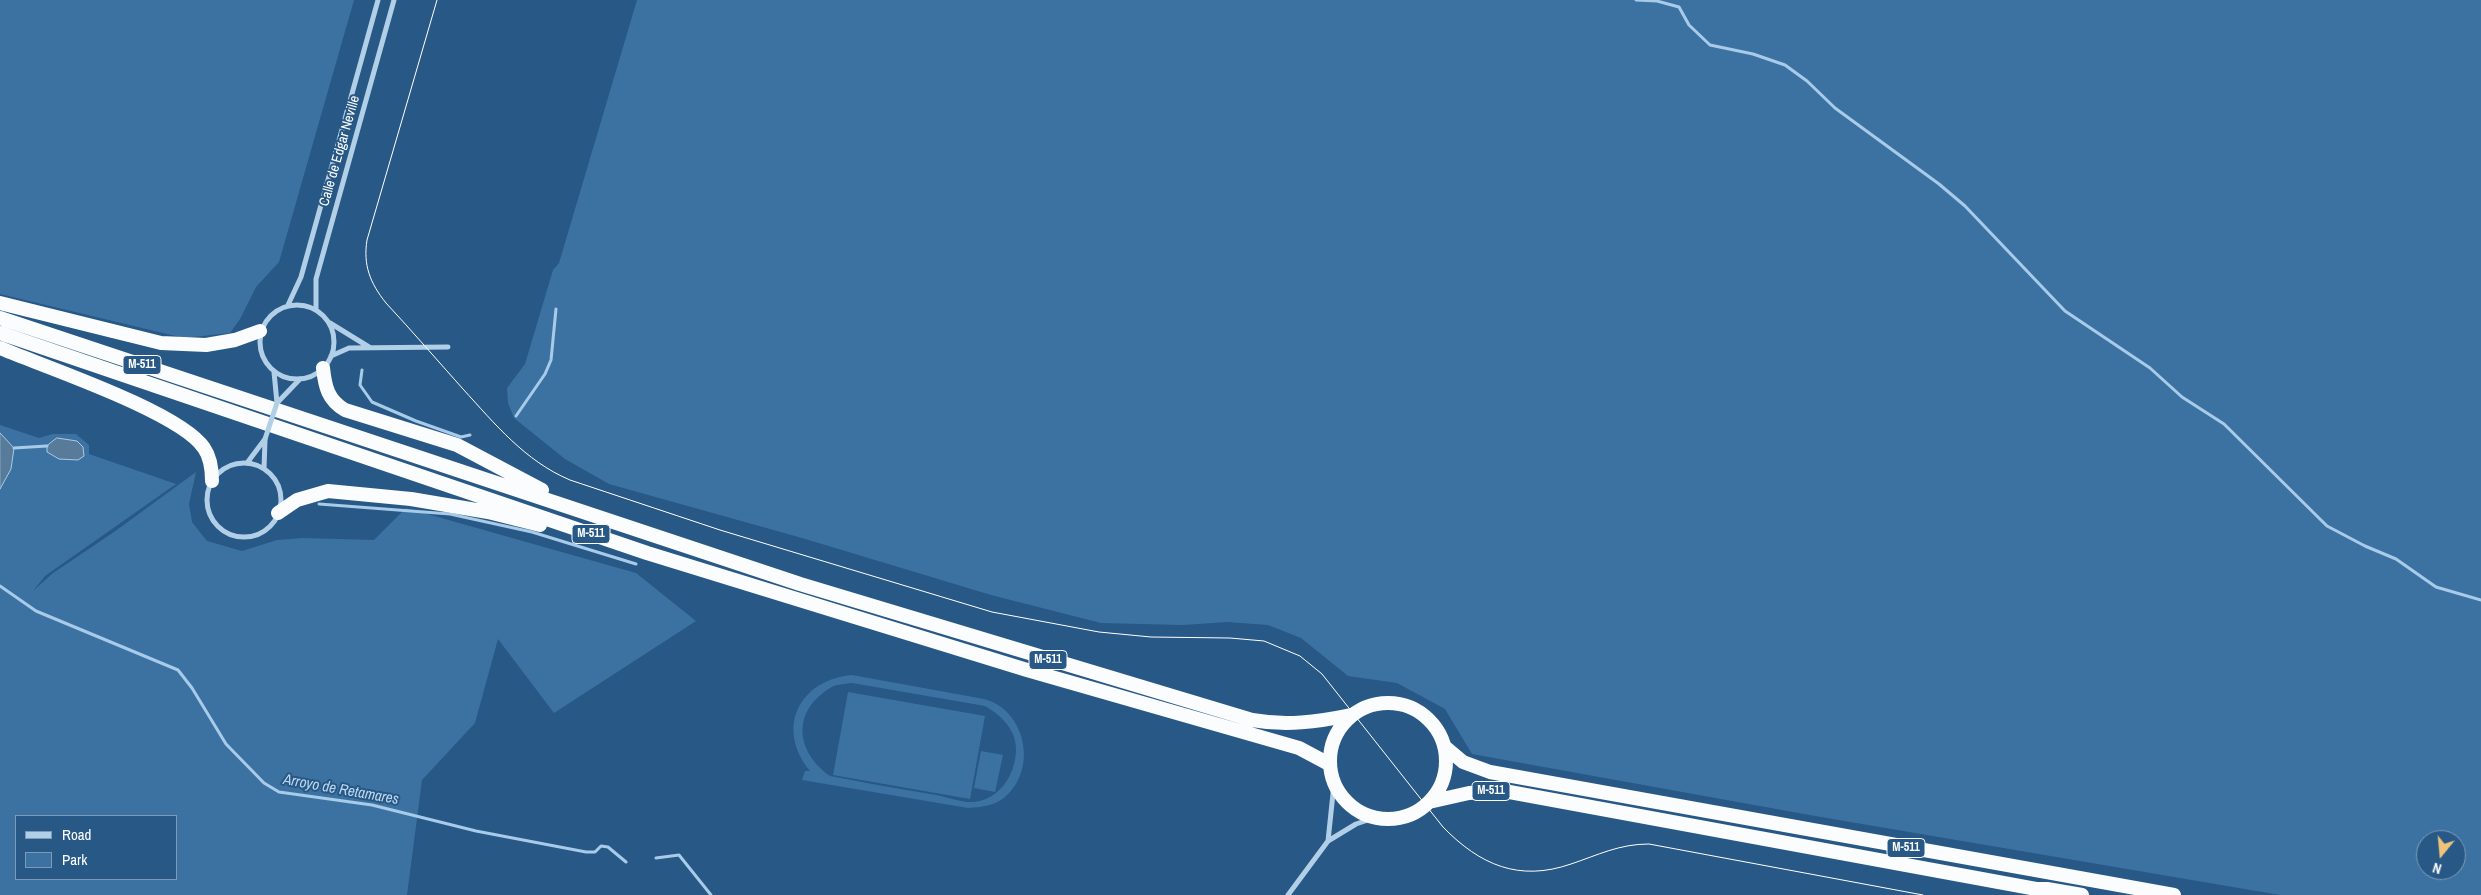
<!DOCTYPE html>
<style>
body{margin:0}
#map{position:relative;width:2481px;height:895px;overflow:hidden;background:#275886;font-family:"Archivo Narrow",sans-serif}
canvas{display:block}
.legend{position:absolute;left:15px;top:815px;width:162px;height:65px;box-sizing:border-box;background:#275886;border:1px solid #7d9bb6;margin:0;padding:6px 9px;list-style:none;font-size:15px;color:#fff}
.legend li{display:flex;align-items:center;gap:10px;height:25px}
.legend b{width:25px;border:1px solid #7d9bb6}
.north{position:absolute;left:2416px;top:830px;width:50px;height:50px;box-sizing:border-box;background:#275886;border:1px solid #7d9bb6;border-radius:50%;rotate:197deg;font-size:14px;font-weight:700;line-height:20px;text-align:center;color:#fff}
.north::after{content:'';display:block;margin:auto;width:18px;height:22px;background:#f0c478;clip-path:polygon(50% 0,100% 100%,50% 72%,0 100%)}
</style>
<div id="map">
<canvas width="2481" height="895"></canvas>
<ul class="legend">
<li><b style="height:6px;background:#b2cfe8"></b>Road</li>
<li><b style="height:14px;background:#3c72a2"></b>Park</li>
</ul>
<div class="north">N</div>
</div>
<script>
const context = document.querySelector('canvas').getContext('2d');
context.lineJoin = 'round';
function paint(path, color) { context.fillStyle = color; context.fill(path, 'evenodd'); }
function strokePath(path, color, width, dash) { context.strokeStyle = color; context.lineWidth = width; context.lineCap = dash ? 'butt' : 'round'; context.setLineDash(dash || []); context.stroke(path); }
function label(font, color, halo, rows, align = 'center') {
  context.font = font + ' "Archivo Narrow",sans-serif'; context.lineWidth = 4; context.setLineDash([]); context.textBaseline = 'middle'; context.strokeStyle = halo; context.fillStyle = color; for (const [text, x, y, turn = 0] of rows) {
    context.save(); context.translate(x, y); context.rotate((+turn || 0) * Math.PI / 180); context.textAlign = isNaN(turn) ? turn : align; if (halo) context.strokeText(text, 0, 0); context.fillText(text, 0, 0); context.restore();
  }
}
const green = new Path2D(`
 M0 0H354L279 262 256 287 240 319 230 333 184 338 0 294Z
 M637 0H2481V895H2280L1815 816 1472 754 1445 709 1397 683 1348 676 1301 638 1268 625 1227 622 1183 625 1101 623 991 595 802 538 609 484 565 459 514 418 508 403 507 388 525 364 553 270 559 263ZM2426 840H2456V870H2426Z
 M0 425 39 438 53 434H76L89 445V454L176 484 45 576 33 591 53 573 114 532 196 472 189 504 192 522 207 541 242 551 277 540 303 538 374 540 406 508 636 573 696 621 554 713 498 639 475 723 422 780 407 895H0ZM16 816H176V879H16Z
 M852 675 984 699C1026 710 1038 769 1005 797 994 806 981 807 968 808L802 780 805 771H810C775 728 799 680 852 675ZM852 683 985 706C1001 715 1017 730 1016 751 1015 775 1000 799 974 802 962 803 947 797 936 795 901 789 865 783 830 776 796 752 791 712 830 688 835 684 845 684 852 683Z
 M848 692 985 716 970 799 833 775Z
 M981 751 1003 755 995 792 974 788Z`);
const water = new Path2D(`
 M0 433 14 448 11 469 0 489Z
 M57 438 77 441 83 447 84 456 78 460 59 459 47 452V446Z`);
const stream = new Path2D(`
 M1636 0 1657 1 1679 7 1689 25 1710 45 1753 54 1785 65 1807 81 1835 108 1939 184 1965 206 2065 311 2150 368 2182 397 2224 424 2327 526 2365 546 2396 559 2436 587 2481 600
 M362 370 360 385 372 402 416 421 461 437 470 435
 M516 416 545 374 551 360 556 309
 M14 448 47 446
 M319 504 450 514 532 532 636 564
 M0 586 36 611 178 670 192 688 226 744 264 783 279 792 372 805 476 831 586 852H595L601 846 608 847 626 862
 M656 858 679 855 711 895`);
const minor = new Path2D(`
 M260 342a37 37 0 1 1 74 0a37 37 0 1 1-74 0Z
 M288 305 301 277 378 0
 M316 310V279L394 0
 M330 323 369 347
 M331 356 349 348 448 347
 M274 372 277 403
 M277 403 300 379
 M247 463 265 439
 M207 500a37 37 0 1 1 74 0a37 37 0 1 1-74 0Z
 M264 469 265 440
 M1328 841 1356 824 1374 818
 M1288 895 1328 841 1334 784`);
const trunk = new Path2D(`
 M0 303 161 343 206 345 235 340 260 331
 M0 318 800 584 1252 720C1286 726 1317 722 1351 715
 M0 333 647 553 1027 670 1299 748 1329 764
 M0 348C45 367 180 412 204 448 211 458 212 470 212 481
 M323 368C325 387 328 400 345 410L457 445 542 490
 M278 513 297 500 328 491 411 499 488 512 540 525
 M1330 761a58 58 0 1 1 116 0a58 58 0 1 1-116 0Z
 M1444 746 1463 762 1490 772 2174 895
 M1429 802 1469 793 1504 791 2036 889H2047L2082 895`);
const tram = new Path2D(`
 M437 0 367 240C363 265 370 283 386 303 412 331 437 360 463 389 495 424 525 461 570 480L720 530 992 612 1099 632 1151 637 1230 638 1264 641 1300 656 1322 674 1443 827C1480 865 1519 882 1571 864 1598 855 1619 844 1649 844L1923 895`);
const minorBridge = new Path2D(`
 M265 439 277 403`);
const shields = [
 [142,365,38],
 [591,534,38],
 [1048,660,38],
 [1491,791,38],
 [1906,848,38]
];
const shieldNames = [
 ["M-511",142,365],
 ["M-511",591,534],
 ["M-511",1048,660],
 ["M-511",1491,791],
 ["M-511",1906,848]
];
const streetNames = [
 ["Calle de Edgar Neville",340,151,-74]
];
const waterNames = [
 ["Arroyo de Retamares",341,790,10]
];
paint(green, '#3c72a2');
paint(water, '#597b9a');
strokePath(water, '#a7cbe8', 1);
strokePath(stream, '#a7cbe8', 3);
strokePath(minor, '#b2cfe8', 5);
strokePath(trunk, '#fafcfe', 14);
strokePath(tram, '#fff', 1);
strokePath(minorBridge, '#b2cfe8', 5);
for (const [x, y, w] of shields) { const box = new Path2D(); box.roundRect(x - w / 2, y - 9.5, w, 19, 4); context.fillStyle = '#275886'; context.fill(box); strokePath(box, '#fff', 1); }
label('bold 12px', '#fff', null, shieldNames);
label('14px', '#fff', '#275886', streetNames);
label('italic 15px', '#bed8ef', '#275886', waterNames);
</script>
